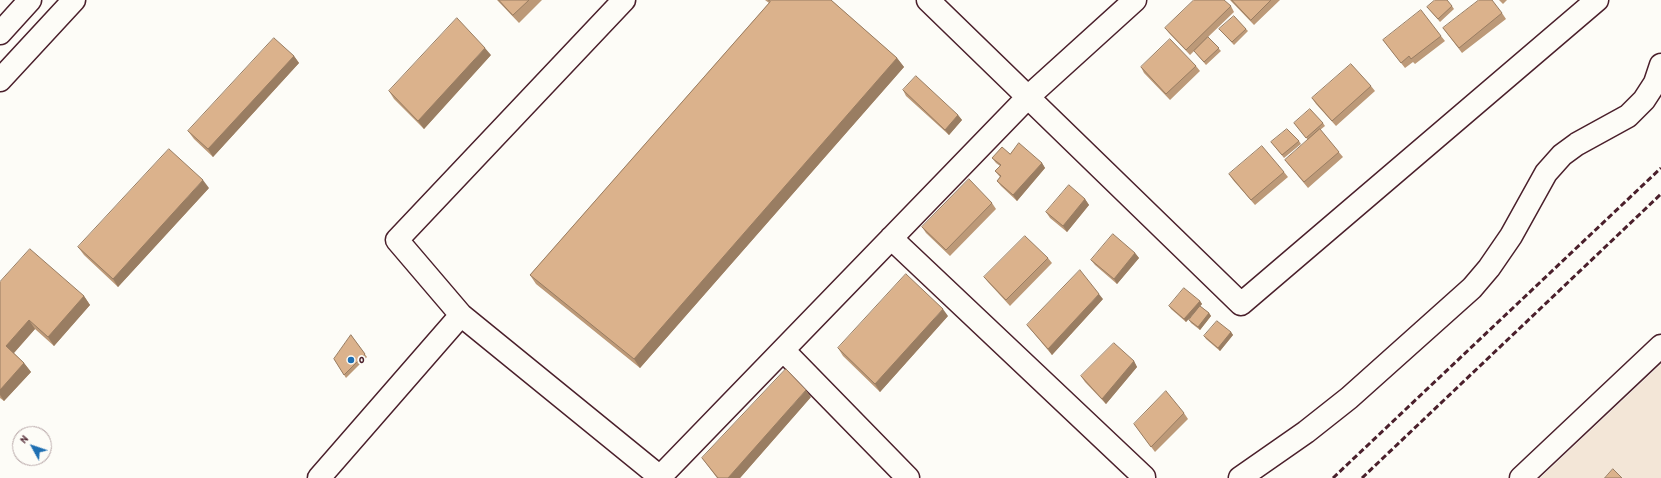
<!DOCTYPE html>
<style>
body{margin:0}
#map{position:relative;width:1661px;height:478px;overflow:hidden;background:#fdfcf7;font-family:"Patrick Hand",sans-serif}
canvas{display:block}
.north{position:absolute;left:12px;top:426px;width:40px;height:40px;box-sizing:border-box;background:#fdfcf7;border:1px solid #b5a4a5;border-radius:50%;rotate:310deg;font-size:11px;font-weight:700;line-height:16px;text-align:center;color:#4a1f2b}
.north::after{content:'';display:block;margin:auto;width:14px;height:18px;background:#1f6fb2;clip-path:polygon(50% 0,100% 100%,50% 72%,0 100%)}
</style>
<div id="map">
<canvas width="1661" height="478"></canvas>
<div class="north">N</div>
</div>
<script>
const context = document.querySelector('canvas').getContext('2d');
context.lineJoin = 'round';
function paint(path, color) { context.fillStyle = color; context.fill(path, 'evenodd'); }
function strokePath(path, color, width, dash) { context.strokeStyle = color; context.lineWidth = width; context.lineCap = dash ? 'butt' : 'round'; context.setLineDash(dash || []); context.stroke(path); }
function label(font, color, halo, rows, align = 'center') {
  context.font = font + ' "Patrick Hand",sans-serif'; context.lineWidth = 3.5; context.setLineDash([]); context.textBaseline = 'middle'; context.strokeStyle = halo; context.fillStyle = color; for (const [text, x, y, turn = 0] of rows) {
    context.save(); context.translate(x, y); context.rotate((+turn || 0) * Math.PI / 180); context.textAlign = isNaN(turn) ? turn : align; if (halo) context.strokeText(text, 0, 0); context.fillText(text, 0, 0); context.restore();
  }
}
const built = new Path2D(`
 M1661 364V478H1540Z`);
const minor = new Path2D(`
 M624 0 397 240 461 315 660 477
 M928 0 1241 304 1597 0
 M891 238 1144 477
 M783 350 908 478
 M319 478 461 315
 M659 478 1028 97 1135 0
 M1240 478 1306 432 1349 398 1472 288 1489 268 1511 236 1546 173 1562 155 1577 144 1628 116 1644 100 1655 83 1661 65`);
const major = new Path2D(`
 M1521 478 1661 346`);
const highway = new Path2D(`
 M0 33 30 0
 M0 80 74 0`);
const rail = new Path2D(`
 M1333 478 1661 168
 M1362 478 1661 194`);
const wall = new Path2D(`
 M497 0H542L519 23Z
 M765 0H831L897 58 904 67 640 368 536 284 530 275 769 3Z
 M1230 0H1280L1254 25Z
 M1499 0H1507L1503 4Z
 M1231 6 1234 12 1208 37 1221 51 1206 65 1194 51 1200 45 1190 55 1169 33 1165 28Z
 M1452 6 1454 9 1440 22 1427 7Z
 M1502 13 1506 19 1462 53 1443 28Z
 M1219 29H1246L1248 31 1234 45Z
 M1441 36 1445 41 1415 64 1413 62 1405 68 1383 40Z
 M491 55 424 129 394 99 389 91Z
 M294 56 299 63 213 157 194 139 188 131Z
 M1196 66 1200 71 1170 100 1144 73 1141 67Z
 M1371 86 1375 91 1336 126 1316 104 1312 98Z
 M903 90 958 115 962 120 949 135 906 96Z
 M1294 123H1323L1325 126 1320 130 1343 157 1308 188 1289 165 1285 160 1308 140Z
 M1299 141 1301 144 1284 158 1271 142Z
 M1010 154 1042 163 1045 168 1017 201 1001 186 997 181 1000 177 995 171 1000 166 996 163 992 158Z
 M1284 172 1288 177 1255 205 1233 180 1229 174Z
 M209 188 118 287 84 255 78 247Z
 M1085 199 1089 205 1067 232 1050 218 1046 212Z
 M992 203 996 209 950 256 926 233 922 227Z
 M1135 253 1139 258 1117 284 1095 265 1091 260Z
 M1048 258 1052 263 1010 306 988 282 984 277Z
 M0 282 84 296 90 305 54 346 35 329 14 353 24 363 31 372 4 401 0 398Z
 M1103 299 1052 355 1027 325Z
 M1200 301 1202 304 1200 306 1209 313 1211 316 1200 330 1191 323 1189 320 1199 308 1186 322 1171 309 1169 306Z
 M948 316 880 392 843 356 838 348Z
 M1231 332 1233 335 1220 351 1206 339 1204 336Z
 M351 335 367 357 346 378 334 359Z
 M1134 361 1137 367 1106 404 1085 382 1081 376Z
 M811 397 740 478H717L702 458Z
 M1184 413 1188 419 1155 452 1134 424Z`);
const shadedWall = new Path2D(`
 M485 48 491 55 424 129 418 121Z
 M294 56 299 63 213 157 208 149Z
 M897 58 904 67 640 368 634 359Z
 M958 115 962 120 949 135 945 130Z
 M1042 163 1045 168 1017 201 1013 195Z
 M203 180 209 188 118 287 113 279Z
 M1085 199 1089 205 1067 232 1063 226Z
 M1135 253 1139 258 1117 284 1114 279Z
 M1099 294 1103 299 1052 355 1048 349Z
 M84 296 90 305 54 346 48 337Z
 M1200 301 1202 304 1186 322 1184 319Z
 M943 309 948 316 880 392 875 384Z
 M1209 313 1211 316 1200 330 1198 327Z
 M29 320 35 329 12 355 6 346Z
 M1231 332 1233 335 1220 351 1218 348Z
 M1134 361 1137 367 1106 404 1102 399Z
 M24 363 31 372 4 401 0 395V390Z
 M806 390 811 397 740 478H728Z`);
const building = new Path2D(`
 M499 0H529L513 15Z
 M769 0H831L897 58 634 359 530 275 770 2Z
 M1194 0H1224L1231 6 1186 50 1165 28Z
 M1232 0H1271L1251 20Z
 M1435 0H1447L1452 6 1438 19 1427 7Z
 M1479 0H1492L1502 13 1459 48 1443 28Z
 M1421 10 1441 36 1411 59 1409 56 1401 63 1383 40Z
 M1234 16 1246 29 1232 42 1219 29Z
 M457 18 485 48 418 121 389 91Z
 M1208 37 1219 48 1204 62 1194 51Z
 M274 38 294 56 208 149 188 131Z
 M1170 39 1196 66 1166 94 1141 67Z
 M1351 64 1371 86 1332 121 1312 98Z
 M916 76 958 115 945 130 903 90Z
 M1310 109 1323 123 1306 138 1294 123Z
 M1287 129 1299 141 1282 155 1271 142Z
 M1320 129 1339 152 1304 182 1285 160Z
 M1019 143 1042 163 1013 195 997 181 1001 176 995 171 1001 165 992 158 1002 147 1010 154Z
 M1262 146 1284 172 1251 200 1229 174Z
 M169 149 203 180 113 279 78 247Z
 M969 179 992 203 946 250 922 227Z
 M1069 185 1085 199 1063 226 1046 212Z
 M1113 234 1135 253 1114 279 1091 260Z
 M1025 236 1048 258 1006 300 984 277Z
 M30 249 84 296 48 337 29 320 6 346 24 363 0 390V282Z
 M1080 270 1099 294 1048 349 1027 325Z
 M906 274 943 309 875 384 838 348Z
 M1184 288 1200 301 1184 319 1169 306Z
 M1200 306 1209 313 1198 327 1189 320Z
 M1217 321 1231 332 1218 348 1204 336Z
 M351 335 365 354 344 375 334 359Z
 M1114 343 1134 361 1102 399 1081 376Z
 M786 369 806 390 728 478H718L702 458Z
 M1166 391 1184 413 1151 447 1134 424Z
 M1613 469 1622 478H1605Z`);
const markers = [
 [351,360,4,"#1f6fb2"]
];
const poiNames = [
 ["o",359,360]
];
paint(built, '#f3e6d7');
strokePath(minor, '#4a1f2b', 25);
strokePath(major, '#4a1f2b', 25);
strokePath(highway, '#4a1f2b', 25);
strokePath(minor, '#fdfcf7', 22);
strokePath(major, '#fdfcf7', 22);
strokePath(highway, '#fdfcf7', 22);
strokePath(rail, '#4a1f2b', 3, [6, 3]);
paint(wall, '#bc9978');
paint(shadedWall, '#997d62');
paint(building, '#dbb28c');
strokePath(building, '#997d62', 1);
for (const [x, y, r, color] of markers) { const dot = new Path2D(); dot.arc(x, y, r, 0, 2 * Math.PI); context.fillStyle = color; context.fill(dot); strokePath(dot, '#fdfcf7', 1.5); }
label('bold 13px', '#4a1f2b', '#fdfcf7', poiNames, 'left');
</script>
